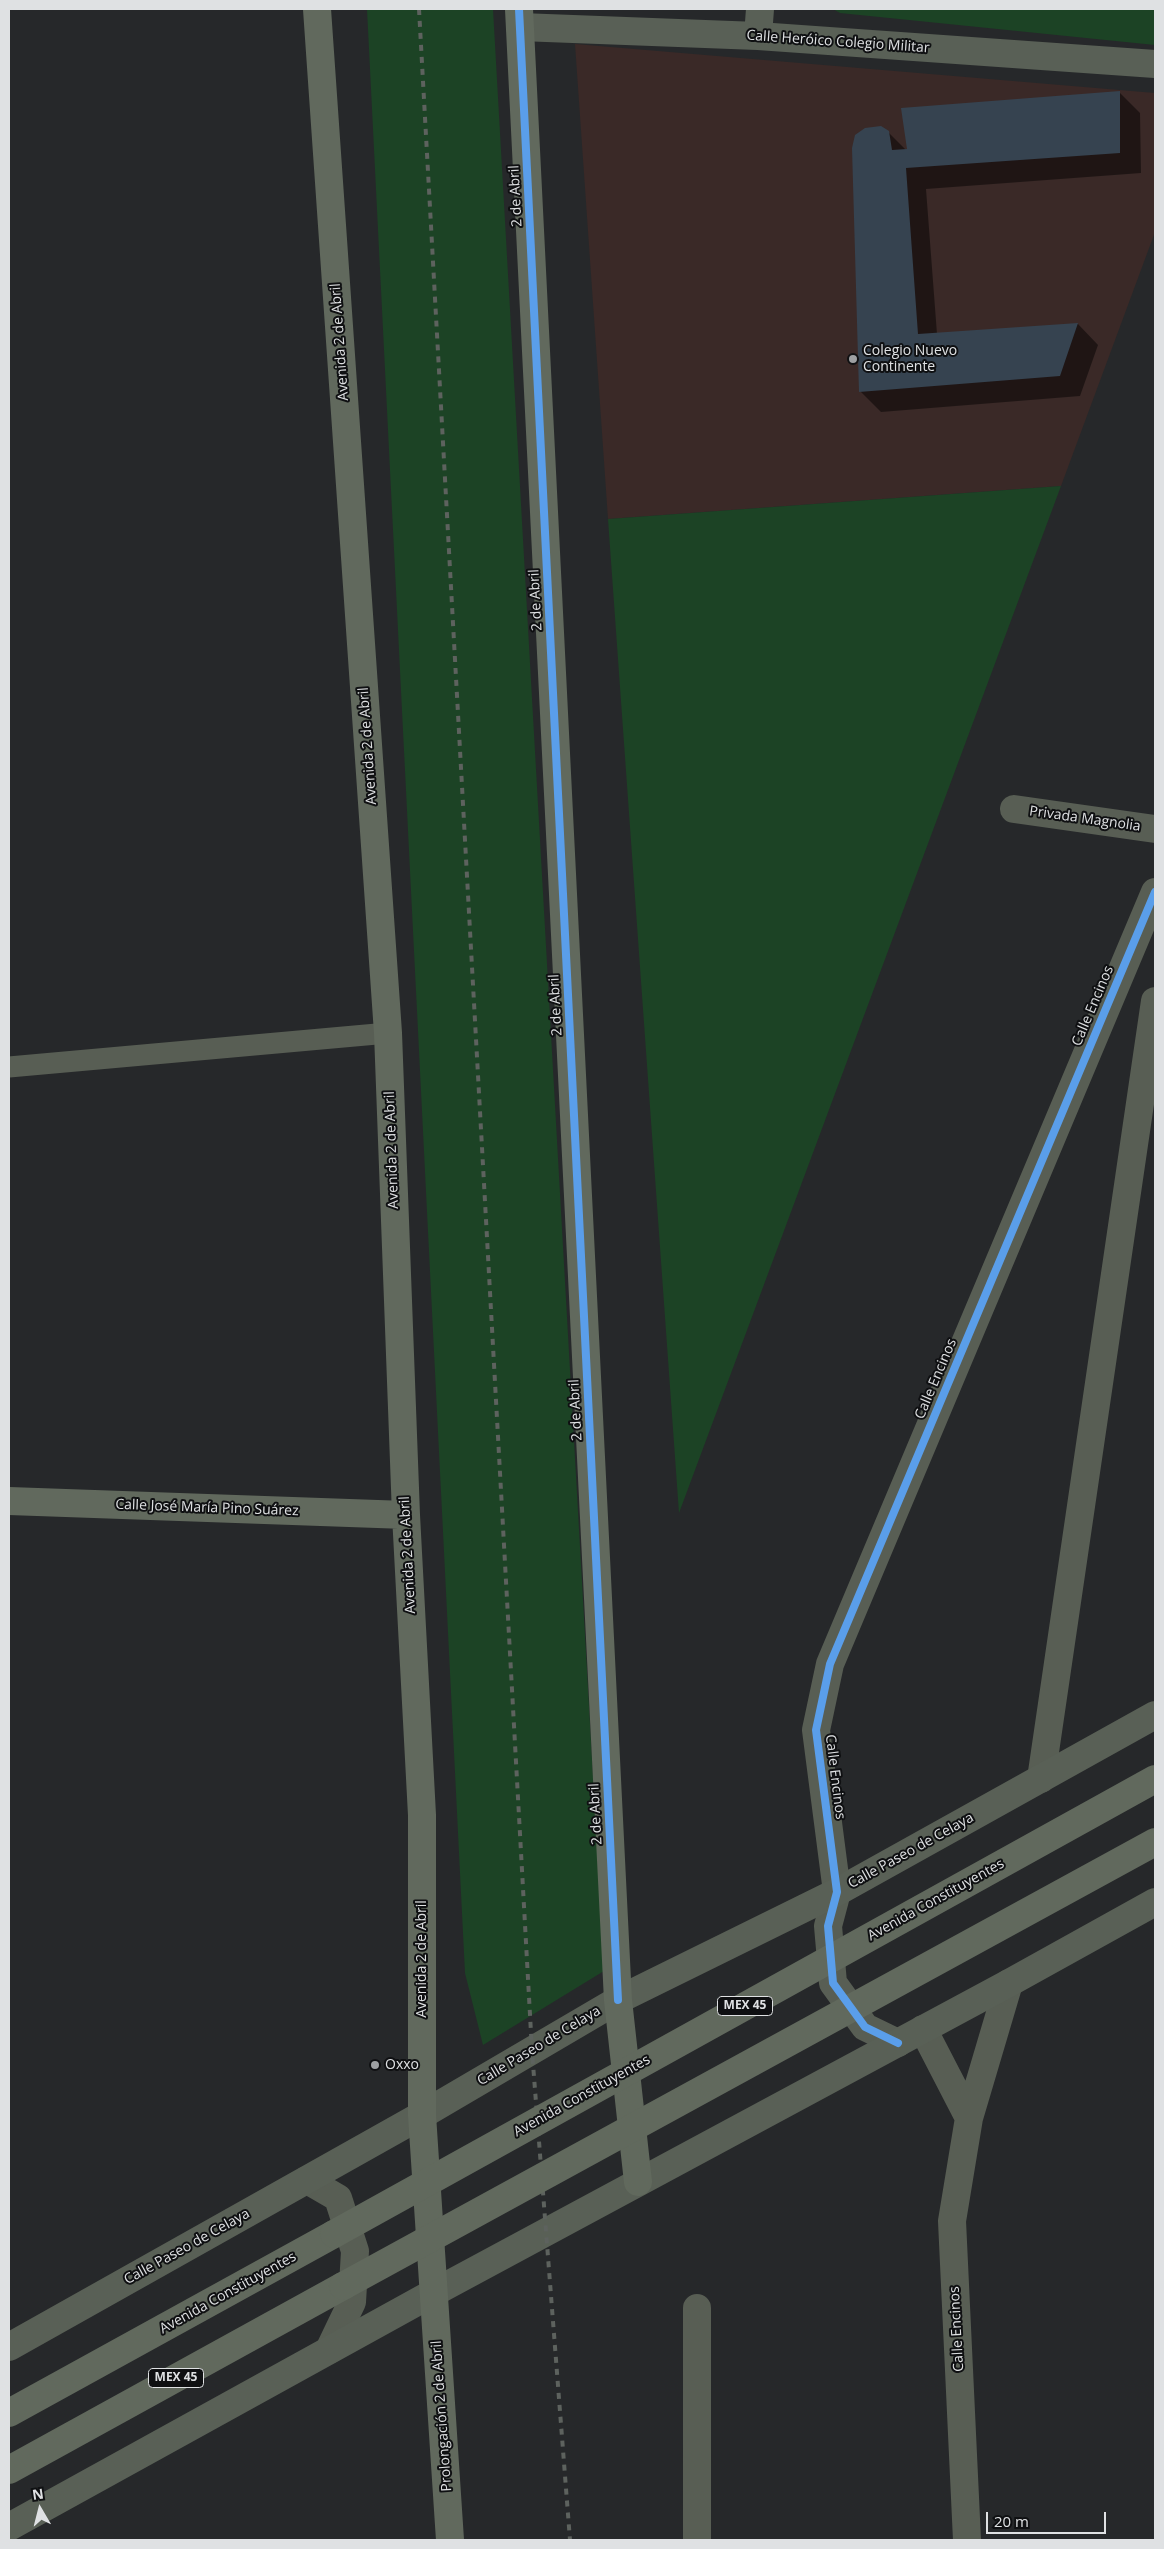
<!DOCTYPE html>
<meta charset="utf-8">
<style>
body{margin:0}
#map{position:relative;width:1164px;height:2549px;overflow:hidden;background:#26282a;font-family:"Open Sans",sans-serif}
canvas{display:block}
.frame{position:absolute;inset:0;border:10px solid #dfe1e3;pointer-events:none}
.north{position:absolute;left:15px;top:2484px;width:50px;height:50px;-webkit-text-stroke:4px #0f1012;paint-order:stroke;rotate:352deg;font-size:14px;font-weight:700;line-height:20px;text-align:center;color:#dfe1e3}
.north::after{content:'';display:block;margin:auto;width:18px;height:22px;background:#dfe1e3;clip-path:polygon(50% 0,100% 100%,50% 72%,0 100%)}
.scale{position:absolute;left:986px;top:2512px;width:120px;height:22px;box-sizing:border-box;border:2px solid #dfe1e3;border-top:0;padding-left:6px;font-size:15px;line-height:18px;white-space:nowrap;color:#dfe1e3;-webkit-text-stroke:4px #0f1012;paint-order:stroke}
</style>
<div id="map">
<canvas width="1164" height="2549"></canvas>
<div class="frame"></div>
<div class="north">N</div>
<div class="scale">20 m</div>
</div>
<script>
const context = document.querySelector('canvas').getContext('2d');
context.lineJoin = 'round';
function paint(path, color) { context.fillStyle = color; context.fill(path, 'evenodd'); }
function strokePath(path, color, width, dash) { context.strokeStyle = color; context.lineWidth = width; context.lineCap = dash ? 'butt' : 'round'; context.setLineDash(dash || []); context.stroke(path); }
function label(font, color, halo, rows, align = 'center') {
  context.font = font + ' "Open Sans",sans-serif'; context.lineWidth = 4; context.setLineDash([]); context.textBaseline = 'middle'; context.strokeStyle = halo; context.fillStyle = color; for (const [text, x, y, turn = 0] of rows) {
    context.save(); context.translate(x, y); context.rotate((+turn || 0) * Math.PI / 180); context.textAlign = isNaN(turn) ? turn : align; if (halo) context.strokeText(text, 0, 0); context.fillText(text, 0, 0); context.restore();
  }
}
const education = new Path2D(`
 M575 44 1155 93V232L1061 486 608 519Z`);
const green = new Path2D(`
 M367 9H493L604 1971 483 2045 465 1973Z
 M833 9H1155V45L840 13Z
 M1061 486 679 1513 608 519Z`);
const shadow = new Path2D(`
 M1119 92 1140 113 1141 173 926 189 937 334 1078 324 1098 345 1080 396 881 412 860 391 888 132 906 150Z`);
const building = new Path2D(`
 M1120 91V153L906 168 918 334 1078 323 1060 376 859 392 852 148 855 135 865 128 881 126 889 131 892 150 907 149 901 108Z`);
const service = new Path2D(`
 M9 1067 388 1033`);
const minor = new Path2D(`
 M1014 809 1155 829
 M1041 1779 1155 1001
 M837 1892 816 1730 830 1664 1155 892
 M697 2308V2540`);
const tertiary = new Path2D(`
 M837 1892 828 1926 833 1983 865 2027 898 2043
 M923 2029 969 2118
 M307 2180 338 2198 355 2251 352 2302 329 2350
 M967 2540 952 2221 969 2118 1009 1983`);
const secondary = new Path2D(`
 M520 27 758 36 1155 64
 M758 36 760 9
 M9 2347 422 2115 618 2000 837 1892 1155 1715
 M9 2527 433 2293 1009 1983 1155 1902`);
const primary = new Path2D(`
 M317 9 388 1033 406 1515 422 1815V2115L450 2540
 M519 9 618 2000 638 2182
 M9 1501 406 1515
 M9 2413 334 2234
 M9 2470 343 2286`);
const rail = new Path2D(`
 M419 9 532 2051 570 2540`);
const primaryBridge = new Path2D(`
 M334 2234 1155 1779
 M343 2286 1155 1842`);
const cycleway = new Path2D(`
 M519 9 618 2000
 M898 2043 865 2027 833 1983 828 1926 837 1892 816 1730 830 1664 1155 892`);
const markers = [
 [853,359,5,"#9ea0a2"],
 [375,2065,5,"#9ea0a2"]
];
const shields = [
 [745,2006,55],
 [176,2378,55]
];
const shieldNames = [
 ["MEX 45",745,2006],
 ["MEX 45",176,2378]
];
const streetNames = [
 ["Calle Heróico Colegio Militar",838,42,4],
 ["2 de Abril",516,196,-93],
 ["Avenida 2 de Abril",340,342,-94],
 ["2 de Abril",536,600,-93],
 ["Avenida 2 de Abril",368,746,-94],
 ["Privada Magnolia",1085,819,8],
 ["2 de Abril",556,1005,-93],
 ["Calle Encinos",1093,1006,-67],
 ["Avenida 2 de Abril",392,1150,-92],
 ["Calle Encinos",936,1379,-67],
 ["2 de Abril",576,1410,-93],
 ["Calle José María Pino Suárez",207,1508,2],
 ["Avenida 2 de Abril",408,1555,-93],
 ["Calle Encinos",835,1777,83],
 ["2 de Abril",596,1814,-93],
 ["Calle Paseo de Celaya",911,1851,-29],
 ["Avenida Constituyentes",936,1900,-29],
 ["Avenida 2 de Abril",422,1959,-90],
 ["Calle Paseo de Celaya",539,2046,-31],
 ["Avenida Constituyentes",582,2096,-29],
 ["Calle Paseo de Celaya",187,2247,-29],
 ["Avenida Constituyentes",228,2293,-29],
 ["Calle Encinos",957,2329,-93],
 ["Prolongación 2 de Abril",442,2416,-94]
];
const poiNames = [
 ["Colegio Nuevo",863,351],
 ["Continente",863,367],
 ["Oxxo",385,2065]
];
paint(education, '#3a2927');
paint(green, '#1c4325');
paint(shadow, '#0007');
paint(building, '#364350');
strokePath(service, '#585e54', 21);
strokePath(minor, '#585e54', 28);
strokePath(tertiary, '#585e54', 28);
strokePath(secondary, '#596056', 28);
strokePath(primary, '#61695d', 28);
strokePath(rail, '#5d625e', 4, [6, 6]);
strokePath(primaryBridge, '#61695d', 28);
strokePath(cycleway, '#5a9eea', 8);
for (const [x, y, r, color] of markers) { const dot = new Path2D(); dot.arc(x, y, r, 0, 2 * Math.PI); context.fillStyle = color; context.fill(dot); strokePath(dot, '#0f1012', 2); }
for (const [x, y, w] of shields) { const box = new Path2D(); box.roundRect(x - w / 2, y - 9.5, w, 19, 4); context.fillStyle = '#0f1012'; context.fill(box); strokePath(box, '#dfe1e3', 1); }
label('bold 12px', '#dfe1e3', null, shieldNames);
label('14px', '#dfe1e3', '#0f1012', streetNames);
label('14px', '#dfe1e3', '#0f1012', poiNames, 'left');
</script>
